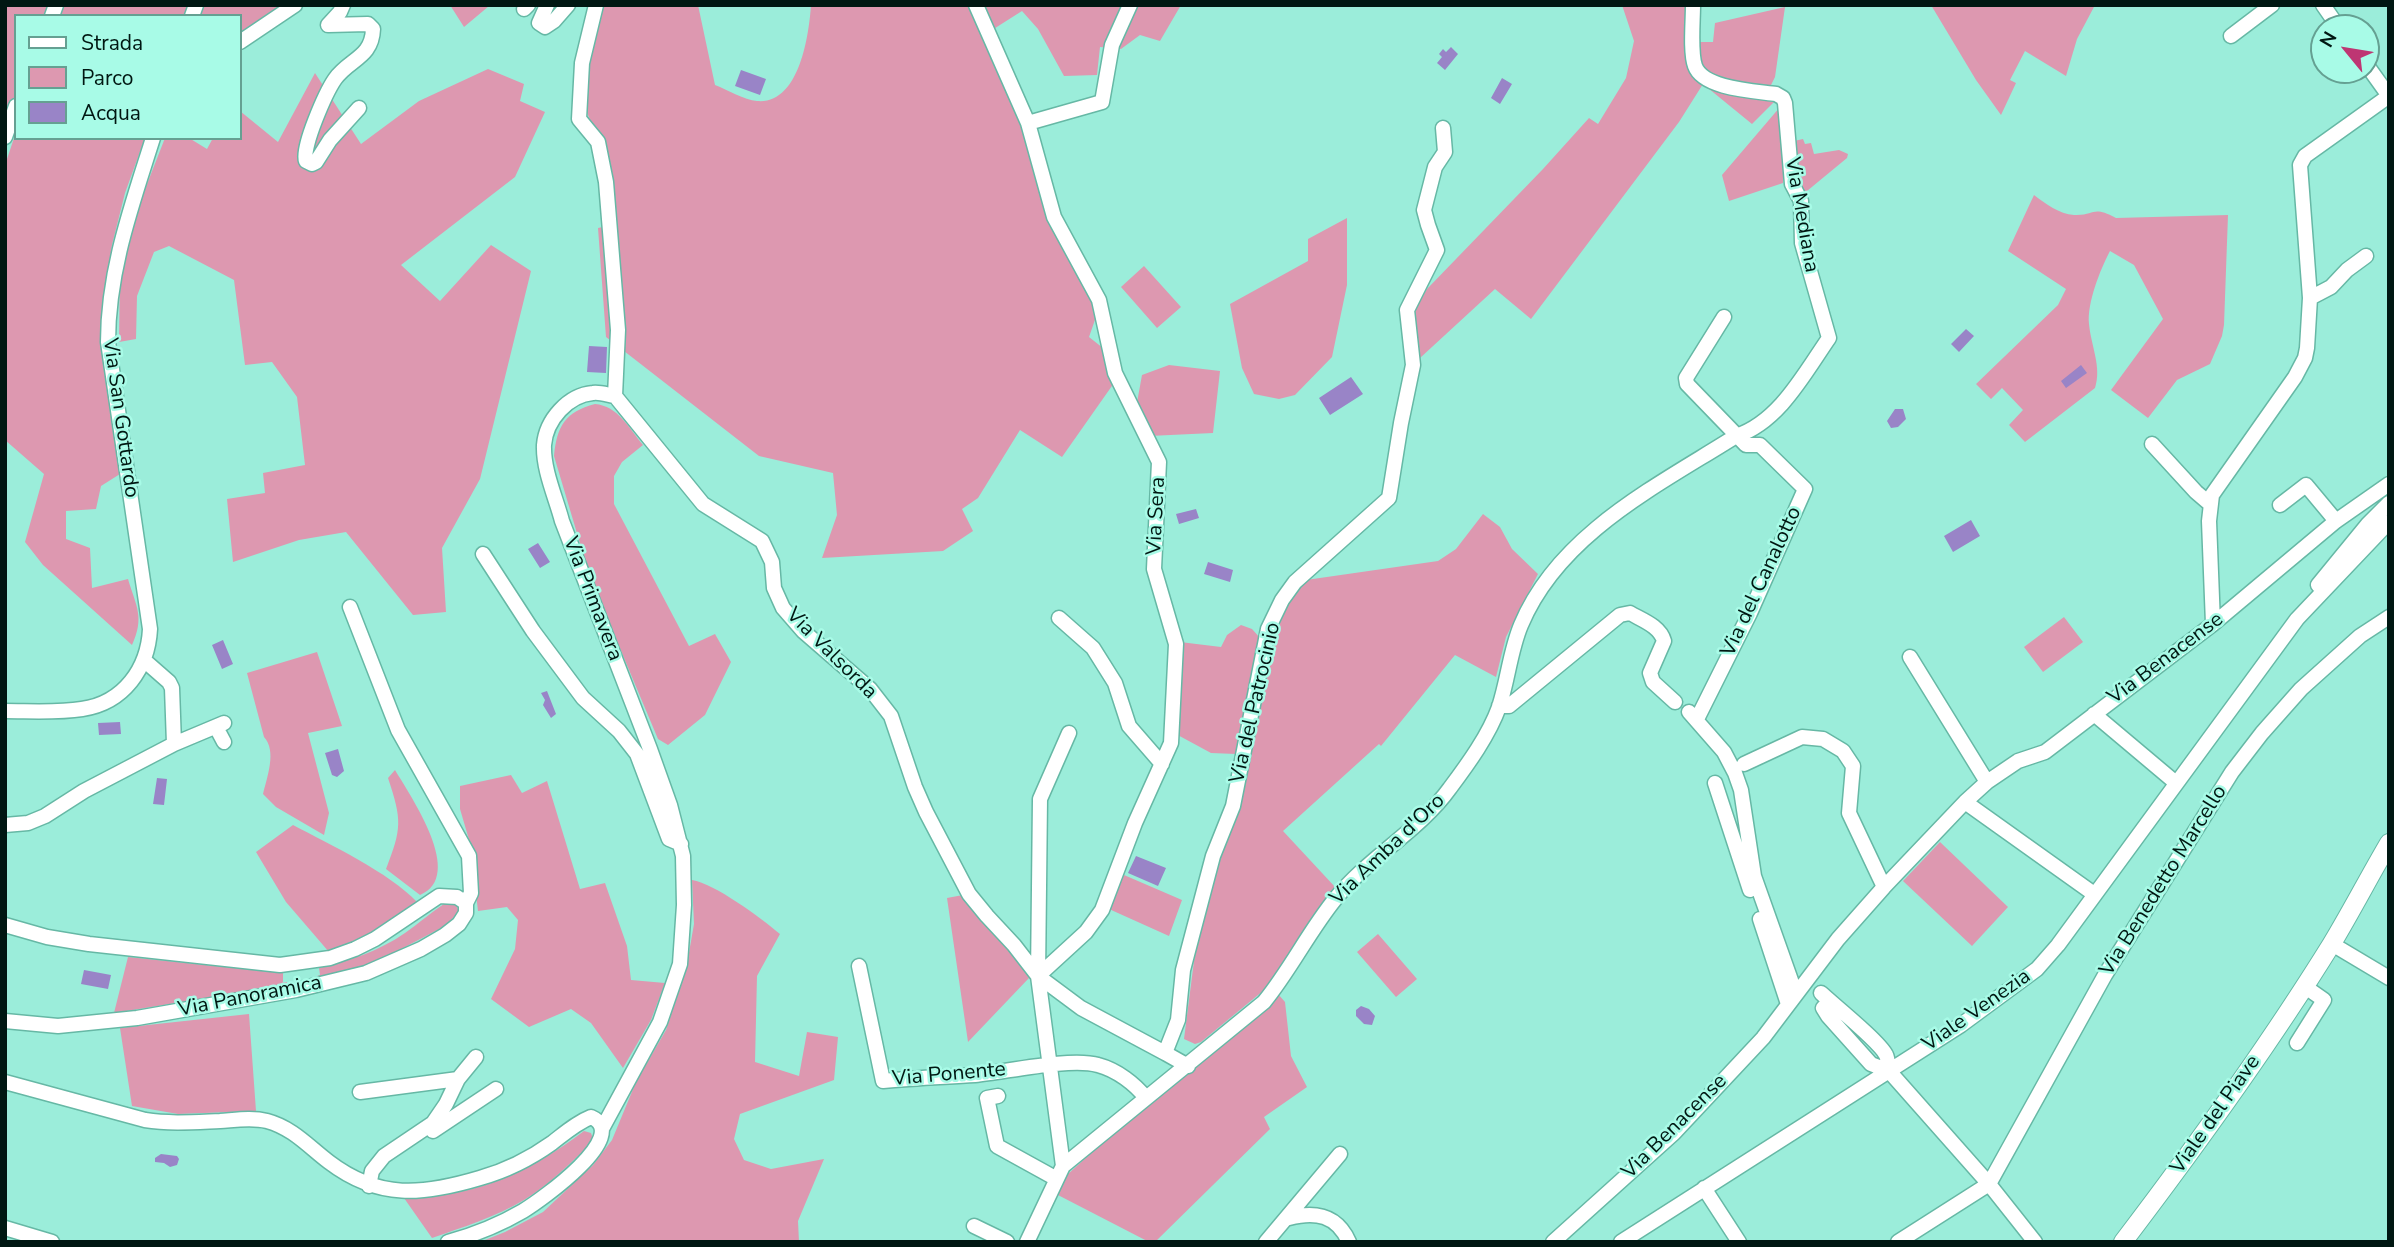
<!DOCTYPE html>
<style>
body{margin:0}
#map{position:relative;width:2394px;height:1247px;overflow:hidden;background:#9bedda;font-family:"Nunito Sans",sans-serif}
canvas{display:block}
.frame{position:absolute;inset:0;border:7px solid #001712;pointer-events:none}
.legend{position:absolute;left:14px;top:14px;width:228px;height:126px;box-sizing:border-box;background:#a8fbe7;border:2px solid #65a092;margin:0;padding:9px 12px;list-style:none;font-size:21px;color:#001712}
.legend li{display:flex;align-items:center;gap:14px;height:35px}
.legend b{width:35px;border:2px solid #65a092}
.north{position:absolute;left:2310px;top:14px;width:70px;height:70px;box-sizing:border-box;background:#a8fbe7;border:2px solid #65a092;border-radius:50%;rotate:300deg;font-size:19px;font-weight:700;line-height:28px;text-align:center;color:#001712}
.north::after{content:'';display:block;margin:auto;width:24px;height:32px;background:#be3673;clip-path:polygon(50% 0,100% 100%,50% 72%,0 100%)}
</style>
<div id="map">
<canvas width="2394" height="1247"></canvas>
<div class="frame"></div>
<ul class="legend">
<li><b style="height:9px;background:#fff"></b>Strada</li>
<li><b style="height:19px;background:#dd98b0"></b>Parco</li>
<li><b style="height:19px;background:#9984c7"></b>Acqua</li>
</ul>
<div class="north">N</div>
</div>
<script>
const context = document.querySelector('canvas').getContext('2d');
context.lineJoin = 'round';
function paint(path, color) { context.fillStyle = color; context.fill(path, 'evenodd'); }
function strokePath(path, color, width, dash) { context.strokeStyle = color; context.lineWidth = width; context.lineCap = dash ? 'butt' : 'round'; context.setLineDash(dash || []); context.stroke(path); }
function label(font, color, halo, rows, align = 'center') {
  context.font = font + ' "Nunito Sans",sans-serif'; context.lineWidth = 5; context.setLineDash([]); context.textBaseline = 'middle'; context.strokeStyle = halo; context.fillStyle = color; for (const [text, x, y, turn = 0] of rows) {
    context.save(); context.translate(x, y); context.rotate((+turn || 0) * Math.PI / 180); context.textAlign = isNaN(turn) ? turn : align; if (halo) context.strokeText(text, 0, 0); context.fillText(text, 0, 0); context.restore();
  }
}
const green = new Path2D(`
 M5 5H52L48 16H16V92L5 123Z
 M63 5H189L185 16H59Z
 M203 5H289L240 47V16H200Z
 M450 5H488L489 6 464 27Z
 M603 5H698L715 85C728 90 744 100 757 101 799 105 809 36 811 5H971L979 20 1093 302 1096 317 1089 337 1108 352 1114 383 1062 457 1020 430 978 498 962 509 973 531 943 551 822 558 837 515 833 473 759 456 606 337 598 228 616 224 603 149 584 106V61Z
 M981 5H1181L1160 41 1140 35 1121 49 1100 47 1097 75 1064 76 1038 29 1022 11 992 30Z
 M1622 5H1693L1690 72C1714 93 1743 96 1774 102L1752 124 1703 84 1679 122 1531 319 1495 289 1420 358 1415 339V310L1427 289 1543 169 1589 118 1598 124 1626 78 1634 41Z
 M1931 5H2095L2077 39 2066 76 2025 51 2010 80 2016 83 2001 115 1976 80Z
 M1785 7 1775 77 1770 87 1719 80 1698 64 1699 42H1713L1715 23Z
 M488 69 524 84 520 101 545 112 515 177 401 265 440 301 491 245 531 271 480 479 442 548 446 612 413 615 346 532 299 540 233 562 227 499 265 493 263 473 305 465 297 397 272 362 245 365 234 280 169 246 154 252 137 296 136 339 119 342 120 271 133 220 165 138H189L207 149 213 138H240V111L278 142 315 73 361 144 419 101Z
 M1780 107 1783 109V183L1729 201 1722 175Z
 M16 132V138H145L125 193 112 245 105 295 102 346 120 474 101 486 96 509 66 511V539L90 548 92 588 128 579C136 606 145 617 132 645L43 565 25 542 44 474 5 440V165Z
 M1803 139 1805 144 1811 143 1814 154 1839 150 1848 154 1847 158 1807 191H1802L1798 185 1794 141Z
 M2034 195C2046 204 2059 214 2074 215 2096 216 2091 205 2116 218L2228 215 2224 325 2222 336 2210 364 2177 380 2148 418 2111 390 2163 319 2134 265 2110 251C2100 270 2087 303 2089 324 2091 346 2102 367 2095 388L2025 442 2009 425 2023 410 2002 388 1991 399 1976 384 2058 305 2066 289 2008 251Z
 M1347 218V285L1332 357 1295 395 1279 399 1254 394 1242 368 1230 304 1308 261V239Z
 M1144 266 1181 307 1157 328 1121 287Z
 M1169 365 1220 371 1213 433 1149 436 1136 408 1142 375Z
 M595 404C618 406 629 428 643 445L622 462 614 476V504L689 646 715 634 731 662 705 715 668 745 658 739 590 577 554 456C557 426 565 412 595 404Z
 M1483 514 1500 527 1512 549 1538 574 1506 637 1496 677 1455 655 1381 746 1379 744 1283 831 1336 888 1269 986 1201 1042 1195 1044 1184 1039 1194 961 1214 862 1275 623 1299 581 1438 561 1456 549Z
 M2064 617 2083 642 2043 672 2024 647Z
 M1241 625 1252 629 1261 639 1236 754 1211 753 1174 733 1180 642 1221 647 1227 635Z
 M317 652 342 726 308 733 329 813 324 835 276 807 263 794C267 777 277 751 264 737L247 673Z
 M395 770C411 797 466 876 420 895L386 869C402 828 402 820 388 778Z
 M511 775 522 793 547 781 580 889 605 883 627 946 631 980 665 983 651 1020 623 1068 591 1023 571 1009 529 1027 491 999 515 949 518 920 507 907 478 911 470 843 460 809V786Z
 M293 825C329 844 390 873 417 902L364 937 329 952 286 902 256 852Z
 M1940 842 2008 907 1972 946 1903 881Z
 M1124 875 1182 900 1169 936 1109 909Z
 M692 880C715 884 760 917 780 934L757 976 755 1062 799 1076 807 1032 838 1037 834 1080 740 1114 734 1139 744 1160 771 1169 824 1159 798 1221 799 1242H480L505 1232 543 1212 593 1165 612 1140 636 1082 666 1030 687 964 694 924Z
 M963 895 1002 939 1029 978 968 1042 947 898Z
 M449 901 455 902 459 912 445 926 382 959 363 968 317 980V976L320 975 319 968C349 961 379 951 405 933 420 923 433 910 449 901Z
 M1378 934 1417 979 1396 997 1357 952Z
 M128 957 283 973V982H287V985L114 1013Z
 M1278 994 1285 1002 1291 1056 1307 1087 1264 1117 1270 1129 1155 1242H1149L1056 1194 1068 1174 1131 1117Z
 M249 1014 256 1111 178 1114 132 1106 120 1028Z
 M584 1131 591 1133 593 1139 591 1144C570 1163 548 1186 524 1200 496 1217 463 1227 432 1238L404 1198C475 1197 528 1173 584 1131Z`);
const water = new Path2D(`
 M1451 47 1458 54 1445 70 1437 63 1442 57 1439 54 1443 49 1446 52Z
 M741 70 766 79 760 95 735 86Z
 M1502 78 1512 84 1500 104 1491 98Z
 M1966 329 1974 336 1959 352 1951 344Z
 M589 346 607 347 606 373 587 372Z
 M2081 365 2087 373 2066 388 2061 381Z
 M1351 377 1363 394 1330 415 1319 398Z
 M1895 409H1903L1906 419 1898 427 1891 428 1887 421Z
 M1196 509 1199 518 1179 524 1176 514Z
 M1971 520 1980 536 1953 552 1944 536Z
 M538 543 550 562 540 568 528 549Z
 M1208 562 1233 570 1230 582 1204 574Z
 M223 640 233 664 222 669 212 645Z
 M547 691 556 714 551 718 543 705 545 700 541 693Z
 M120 722 121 734 99 735 98 723Z
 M338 749 344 771 337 777 332 775 325 753Z
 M157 778 167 779 164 805 153 804Z
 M1136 856 1166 868 1158 886 1128 873Z
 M84 970 111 975 108 989 81 984Z
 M1361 1006 1369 1009 1375 1016 1372 1025 1364 1024 1356 1016V1010Z
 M161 1154 177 1156 179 1159 177 1165 170 1167 164 1163 155 1162V1158Z`);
const minor = new Path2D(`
 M343 5 340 12 328 25 368 24 373 29C372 58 349 59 335 79 326 92 301 148 306 161L312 164 316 162 330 140 359 108
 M547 5 539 23 545 27 554 21 568 5
 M596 5 582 63 579 119 598 142 606 182 618 330 615 396 703 504 762 541 772 562 774 588 783 608 803 631 870 689 891 716 915 787 926 812 969 894 987 916 1014 945 1038 976 1081 1008 1165 1053
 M976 5 1028 123 1054 217 1099 300 1115 373 1159 462 1154 569 1176 644 1171 743 1135 823 1102 910 1086 932 1038 976
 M2323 5 2339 28
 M524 9 528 5
 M52 16 56 5
 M192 16 196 5
 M2231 36 2272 5
 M240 42 295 5
 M2366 64 2389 96
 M1028 123 1102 102 1112 45 1130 5
 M5 137 16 106
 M2310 298 2331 287 2347 270 2366 256
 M2152 444 2196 492 2210 504
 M2280 505 2306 485 2336 521
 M483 554 533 631 583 698 619 731 637 754 669 839 681 844
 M2318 585 2368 524 2389 503
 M350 607 398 730 469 856 471 893 466 903
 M1059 618 1093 648 1115 683 1129 726 1162 764
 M2213 624 2209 521 2212 495 2295 377 2305 358 2307 348 2310 298 2300 165 2305 156 2389 96
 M1910 657 1987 782
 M145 661 169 682 172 688 174 744
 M1499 706H1509L1620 615 1630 613C1642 620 1660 626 1664 641L1650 673 1653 682 1675 702
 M5 711C30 711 57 713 82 709 124 703 148 668 150 629L108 342C108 270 132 205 153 138
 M1689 712 1724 752 1735 773 1741 790 1754 876 1792 983 1798 991
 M2094 714 2176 783
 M1697 719 1750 613 1805 489 1760 445H1746L1687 384 1686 378 1724 317
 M216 727 224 742
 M1744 764 1802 737 1823 739 1843 751 1853 766 1849 813 1884 887
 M1715 783 1750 890
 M1965 802 2094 894
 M5 825 28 823 45 816 84 791 174 744 224 723
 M1760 919 1788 1004
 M5 925 47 937 89 944 280 965 330 958 355 949 375 939 439 896 457 897 466 903V913L459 924 445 935 421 949 366 973 296 990 137 1018 58 1026 5 1021
 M2332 944 2389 978
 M859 966 883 1081C913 1078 944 1077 975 1075 1006 1072 1071 1057 1098 1065 1117 1070 1135 1084 1146 1098
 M1821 993C1834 1005 1880 1042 1886 1055 1888 1059 1888 1066 1889 1071L1871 1064 1828 1016 1823 1008 1830 1001
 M2297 1043 2324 1000 2304 986
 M1188 1066 1165 1053 1178 1020 1183 970 1213 856 1233 806 1268 629 1282 600 1295 582 1389 498 1401 423 1413 365 1407 310 1437 250 1428 225 1424 210 1435 167 1445 152 1443 128
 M1889 1071 1989 1184 2035 1242
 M5 1082 145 1120C170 1124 195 1122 220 1121 235 1120 252 1117 267 1121 293 1128 309 1147 329 1162 379 1200 423 1195 480 1178 505 1171 531 1158 552 1143 565 1133 576 1123 591 1117 633 1135 541 1200 523 1211 499 1225 474 1235 448 1242
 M360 1092 458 1079
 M998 1096 987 1098 997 1146 1055 1178
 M603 1127 660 1022 680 964 684 905 683 856 670 805 650 749 562 521C556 498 543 470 544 445 546 420 568 395 593 393 600 392 608 395 615 396
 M433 1131 496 1089
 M1063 1166 1038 976 1040 799 1069 733
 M369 1186 372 1171 384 1156 433 1123 446 1104 458 1079 476 1057
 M1704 1188 1739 1242
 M1289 1218C1316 1211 1337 1215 1349 1242
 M974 1226 1007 1242
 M5 1228 52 1242
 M1027 1242 1063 1166 1264 1002C1291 969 1309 931 1336 898 1369 857 1420 830 1450 788 1468 764 1489 735 1499 707 1508 680 1510 651 1521 625 1559 534 1657 486 1736 436 1779 422 1804 374 1829 338L1802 243 1801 201 1792 184 1785 103 1783 98 1776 94C1755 91 1703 89 1695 66 1690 52 1693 22 1693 5
 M1266 1242 1340 1154
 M1553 1242 1674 1133 1763 1038 1838 939 1884 887 1965 802 1987 782 2018 761 2045 752 2213 624 2336 521 2389 484
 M1621 1242 1961 1025 2037 969 2058 945 2297 619 2389 522
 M1898 1242 1989 1184 2105 975 2232 772 2262 733 2301 689 2360 636 2389 617`);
const major = new Path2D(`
 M2123 1242C2196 1146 2267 1048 2331 945 2351 912 2369 877 2389 843`);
const streetNames = [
 ["Via Mediana",1801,215,80],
 ["Via San Gottardo",120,418,82],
 ["Via Sera",1157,516,-87],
 ["Via del Canalotto",1762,582,-65],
 ["Via Primavera",592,599,69],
 ["Via Valsorda",831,654,45],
 ["Via Benacense",2166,659,-37],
 ["Via del Patrocinio",1256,703,-77],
 ["Via Amba d'Oro",1388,850,-44],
 ["Via Benedetto Marcello",2164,881,-58],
 ["Via Panoramica",250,997,-11],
 ["Viale Venezia",1977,1011,-35],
 ["Via Ponente",949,1075,-5],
 ["Viale del Piave",2216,1115,-55],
 ["Via Benacense",1675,1127,-45]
];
paint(green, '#dd98b0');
paint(water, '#9984c7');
strokePath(minor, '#66b8a5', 17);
strokePath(major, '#66b8a5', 20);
strokePath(minor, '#fff', 14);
strokePath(major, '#fff', 18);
label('21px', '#001712', '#a8fbe7', streetNames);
</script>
